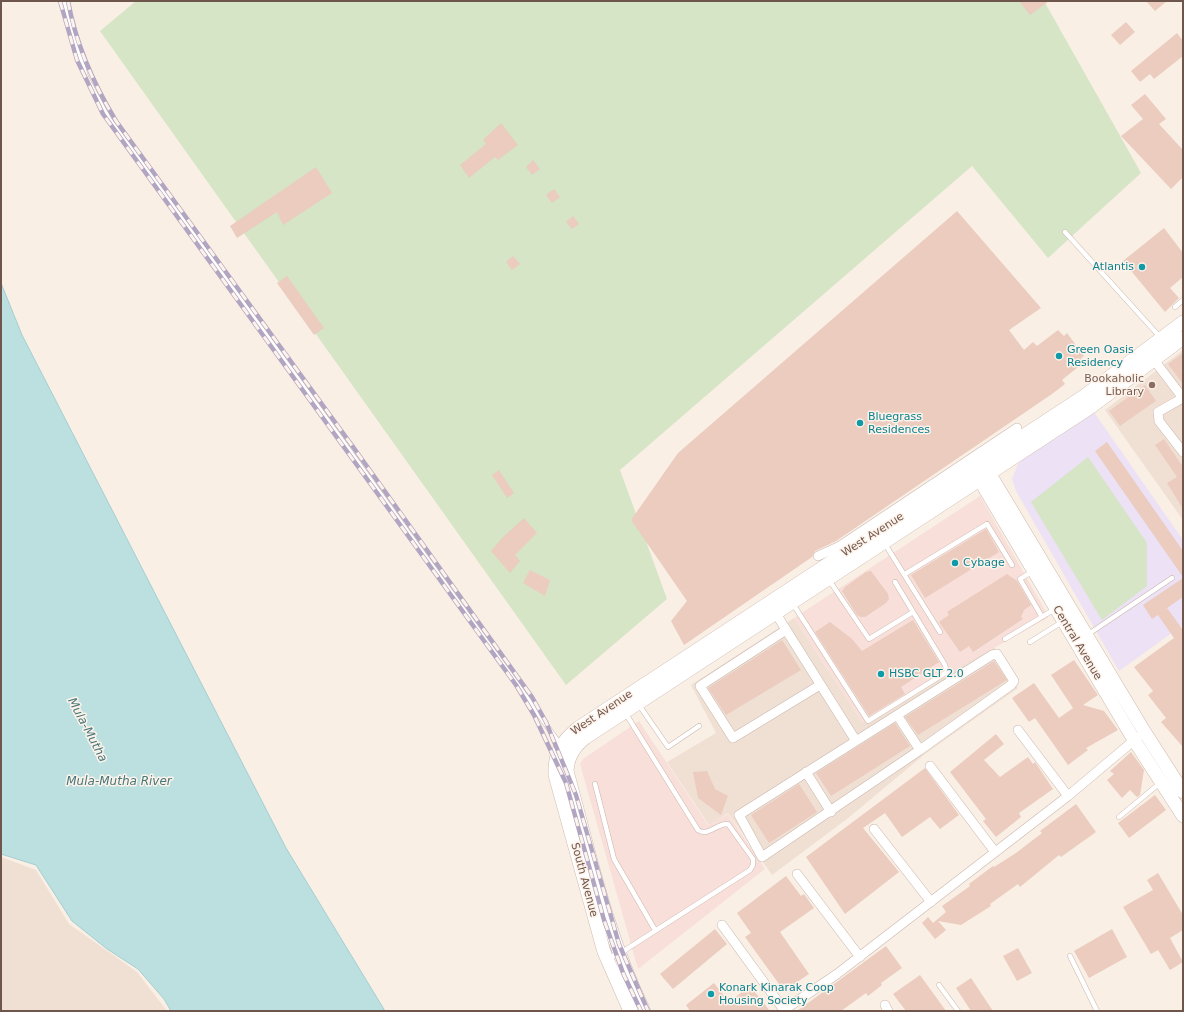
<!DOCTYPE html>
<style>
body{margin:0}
#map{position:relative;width:1184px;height:1012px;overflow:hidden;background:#f9efe5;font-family:"DejaVu Sans",sans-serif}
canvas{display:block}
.frame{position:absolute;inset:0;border:2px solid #6f564d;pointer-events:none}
</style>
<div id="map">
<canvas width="1184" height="1012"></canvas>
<div class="frame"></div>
</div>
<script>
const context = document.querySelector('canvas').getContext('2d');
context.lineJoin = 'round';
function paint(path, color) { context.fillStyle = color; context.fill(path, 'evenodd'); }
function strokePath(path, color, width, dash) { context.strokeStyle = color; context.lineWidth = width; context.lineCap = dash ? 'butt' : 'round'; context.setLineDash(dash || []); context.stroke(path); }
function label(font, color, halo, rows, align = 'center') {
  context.font = font + ' "DejaVu Sans",sans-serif'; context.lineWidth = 3; context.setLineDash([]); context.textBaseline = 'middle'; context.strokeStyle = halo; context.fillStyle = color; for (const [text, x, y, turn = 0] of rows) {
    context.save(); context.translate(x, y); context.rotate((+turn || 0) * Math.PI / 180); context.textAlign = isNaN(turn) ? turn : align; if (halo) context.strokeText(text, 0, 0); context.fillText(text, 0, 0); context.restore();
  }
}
const residential = new Path2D(`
 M1183 350V520L1105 410Z
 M794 618 862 722 994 647 1018 688 925 754 847 819 772 875 728 813 709 825 667 762 716 733 691 685Z
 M1 857 36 870 69 924 137 972 167 1011H1Z`);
const commercial = new Path2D(`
 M980 496 1049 617 862 722 794 618Z
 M639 721 708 825 728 814 765 869 638 969 580 764 583 759Z`);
const education = new Path2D(`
 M1091 408 1183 540V625L1119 671 1016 491 1012 479 1018 464 1024 457Z`);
const green = new Path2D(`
 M136 1H1044L1141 173 1048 258 972 166 620 470 667 599 566 685 100 31Z
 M1088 457 1147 543V586L1102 620 1031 502Z`);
const water = new Path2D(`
 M1 283 22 335 286 848 385 1011H171L164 999 138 969 107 949 72 921 36 865 1 854Z`);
const building = new Path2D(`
 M1019 1H1049L1030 15Z
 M1146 1H1167L1155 11Z
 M1126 22 1135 32 1120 45 1111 35Z
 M1177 33 1183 41V56L1154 79 1150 74 1140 82 1131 71Z
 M1145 94 1166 119 1159 124 1183 150V177L1171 189 1121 136 1143 119 1131 105Z
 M501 123 518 145 498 160 495 157 469 178 460 165 486 144 483 140Z
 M533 160 540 169 532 175 526 167Z
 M316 167 332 193 283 225 277 212 237 238 230 226Z
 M554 189 560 197 552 203 546 195Z
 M957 211 1041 308 1009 330 1024 350 1033 342 1037 346 1058 330 1064 336 1067 333 1084 356 1081 358 1083 363 1062 380 1065 384 1052 394 836 541 815 551 812 557 684 645 671 621 687 601 631 520 678 453Z
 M573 216 579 224 572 229 566 222Z
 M1164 228 1183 253V277L1170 288 1179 298 1165 312 1123 261Z
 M513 256 520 264 512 270 506 262Z
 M287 276 324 328 314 335 277 283Z
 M1183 353V384L1168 364Z
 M1145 385 1156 401 1120 426 1109 411Z
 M1164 439 1183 467V509L1167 483 1177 477 1155 445Z
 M1107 442 1183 551V577L1095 451Z
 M499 470 514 493 507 498 492 475Z
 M524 518 537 533 515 555 520 561 510 573 491 551 502 538Z
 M986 529 999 552 925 598 911 575Z
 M530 570 550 580 545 596 523 583Z
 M871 571 888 594 889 599 886 603 865 617H861L857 615 842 591 845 587 866 572Z
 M1007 574 1017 581 1031 605 1024 610 1021 617 1023 619 973 652 969 646 960 652 939 622 949 615 947 612Z
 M1183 578V597L1167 608 1183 630V747L1161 722 1166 718 1148 695 1153 691 1134 667 1174 638 1158 615 1152 619 1143 605Z
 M913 620 939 662 901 687 905 694 869 716 815 632 830 622 852 639 862 651Z
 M782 640 801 670 726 715 708 688Z
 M1074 660 1098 695 1083 705 1104 711 1118 730 1086 748 1088 750 1068 765 1035 718 1029 722 1012 698 1034 683 1059 718 1073 708 1051 675Z
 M994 661 1007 680 918 735 905 717Z
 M895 723 910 746 831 796 816 773Z
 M996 734 1004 744 984 760 1000 777 1028 757 1033 764 1035 762 1053 789 1019 813 1021 817 996 837 983 821 986 819 950 772Z
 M1131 752 1144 770 1140 795 1137 797 1130 790 1122 798 1107 780 1114 774 1110 771Z
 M925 768 959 815 940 829 930 817 902 837 885 813 863 828 899 872 845 914 806 857Z
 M707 771 715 789 728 796 721 815 698 798 693 772Z
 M799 784 817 812 769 843 751 815Z
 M1155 795 1166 810 1129 838 1118 823Z
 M1076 804 1096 832 1061 857 1059 855 1020 887 1018 884 990 904 991 906 961 925 938 921 946 930 935 939 922 923 928 917 933 923 946 912 942 906 970 886 969 884 993 866 994 867 1016 853 1042 833 1040 831Z
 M1158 873 1183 915V930L1170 938 1183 962 1170 970 1158 950 1151 954 1123 907 1153 890 1147 880Z
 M786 876 801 896 804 894 814 908 780 932 809 974 784 991 745 937 751 933 737 913Z
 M715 929 727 944 673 989 660 974Z
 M1112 929 1127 957 1089 978 1074 951Z
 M886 946 902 968 881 983 882 985 868 996 866 993 841 1011H797Z
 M1018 948 1032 973 1017 981 1003 956Z
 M920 975 946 1011H906L893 994Z
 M971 978 993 1011H971L956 988Z
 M714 983 729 1002 750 986 770 1011H690L686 1005Z`);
const lane = new Path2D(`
 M64 1 86 77 109 119 168 198 560 744
 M1065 232 1160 337
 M1175 307 1183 300
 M885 544 940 632
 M1033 571 1020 579 1042 617
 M905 574 987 524 1012 565
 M829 580 869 639 913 612
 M793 604 868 721 947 672 945 665 895 582
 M1087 635 1172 578
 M1005 639 1055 609
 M1030 642 1062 622
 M639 705 668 747 699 726
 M595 784 614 859 655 930
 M1119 817 1160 783
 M1070 956 1097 1011
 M607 958 619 954 750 870 753 865V859L728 824C717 823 708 837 698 830L626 714
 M939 985 958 1011`);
const street = new Path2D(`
 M1151 356 1183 398
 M1183 398 1158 412 1159 421 1183 452
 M818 556 840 546 1017 428
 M773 609 856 741 992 655 997 654 1014 681 1011 685 920 750
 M786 630 700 686 733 738 820 685
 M1018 730 1068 796
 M856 741 739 815 762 857 920 750 897 715
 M930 766 995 852
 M806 772 831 812
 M874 829 931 902
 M797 874 860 957
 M722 925 784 1010 837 974 1068 796 1138 737
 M885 1005 888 1011`);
const secondary = new Path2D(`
 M985 466 1144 731 1183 792
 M975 472 1134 740 1183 816
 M630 1011 604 952 555 775C554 753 562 741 578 728L1084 396 1183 322
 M644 1011C607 936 589 852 567 771 568 756 574 747 585 738L1091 407 1183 338`);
const rail = new Path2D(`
 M60 1 77 60 103 114 516 685 534 715 566 783 604 920 623 973 641 1011
 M68 1C76 45 93 83 116 121L356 451 532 697 546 722 576 795 619 944 648 1011`);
const markers = [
 [1142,267,4,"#0f9aa8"],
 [1059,356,4,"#0f9aa8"],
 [1152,385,4,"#8d6e63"],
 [860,423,4,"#0f9aa8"],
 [955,563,4,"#0f9aa8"],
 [881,674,4,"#0f9aa8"],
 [711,994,4,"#0f9aa8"]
];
const cultureNames = [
 ["Atlantis",1134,267,"right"],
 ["Green Oasis",1067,350],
 ["Residency",1067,363],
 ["Bluegrass",868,417],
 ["Residences",868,430],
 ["Cybage",963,563],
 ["HSBC GLT 2.0",889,674],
 ["Konark Kinarak Coop",719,988],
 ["Housing Society",719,1001]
];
const educationNames = [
 ["Bookaholic",1144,379],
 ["Library",1144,392]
];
const streetNames = [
 ["West Avenue",873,535,-33],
 ["Central Avenue",1077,643,59],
 ["West Avenue",602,713,-34],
 ["South Avenue",584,880,75]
];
const waterNames = [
 ["Mula-Mutha",87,730,62],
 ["Mula-Mutha River",119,782]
];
paint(residential, '#f0e0d4');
paint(commercial, '#f8dfd9');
paint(education, '#ece1f5');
paint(green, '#d5e5c5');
paint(water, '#bcdfe0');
strokePath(water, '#a3ced1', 1);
paint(building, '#ebccbf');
strokePath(lane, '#c9b6ac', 5.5);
strokePath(street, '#c9b6ac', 10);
strokePath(secondary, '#ceb8ad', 14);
strokePath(lane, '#fff', 4.5);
strokePath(street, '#fff', 9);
strokePath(secondary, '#fff', 13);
strokePath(rail, '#b1a5c1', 4.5);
strokePath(rail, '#fdf3ea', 3, [9]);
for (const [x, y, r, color] of markers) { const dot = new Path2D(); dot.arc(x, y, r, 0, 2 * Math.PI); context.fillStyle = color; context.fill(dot); strokePath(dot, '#fdf3ea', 1.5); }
label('11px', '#0d838f', '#fdf3ea', cultureNames, 'left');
label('11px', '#785e54', '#fdf3ea', educationNames, 'right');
label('11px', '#6f564d', '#fdf3ea', streetNames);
label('italic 12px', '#477679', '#fdf3ea', waterNames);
</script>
